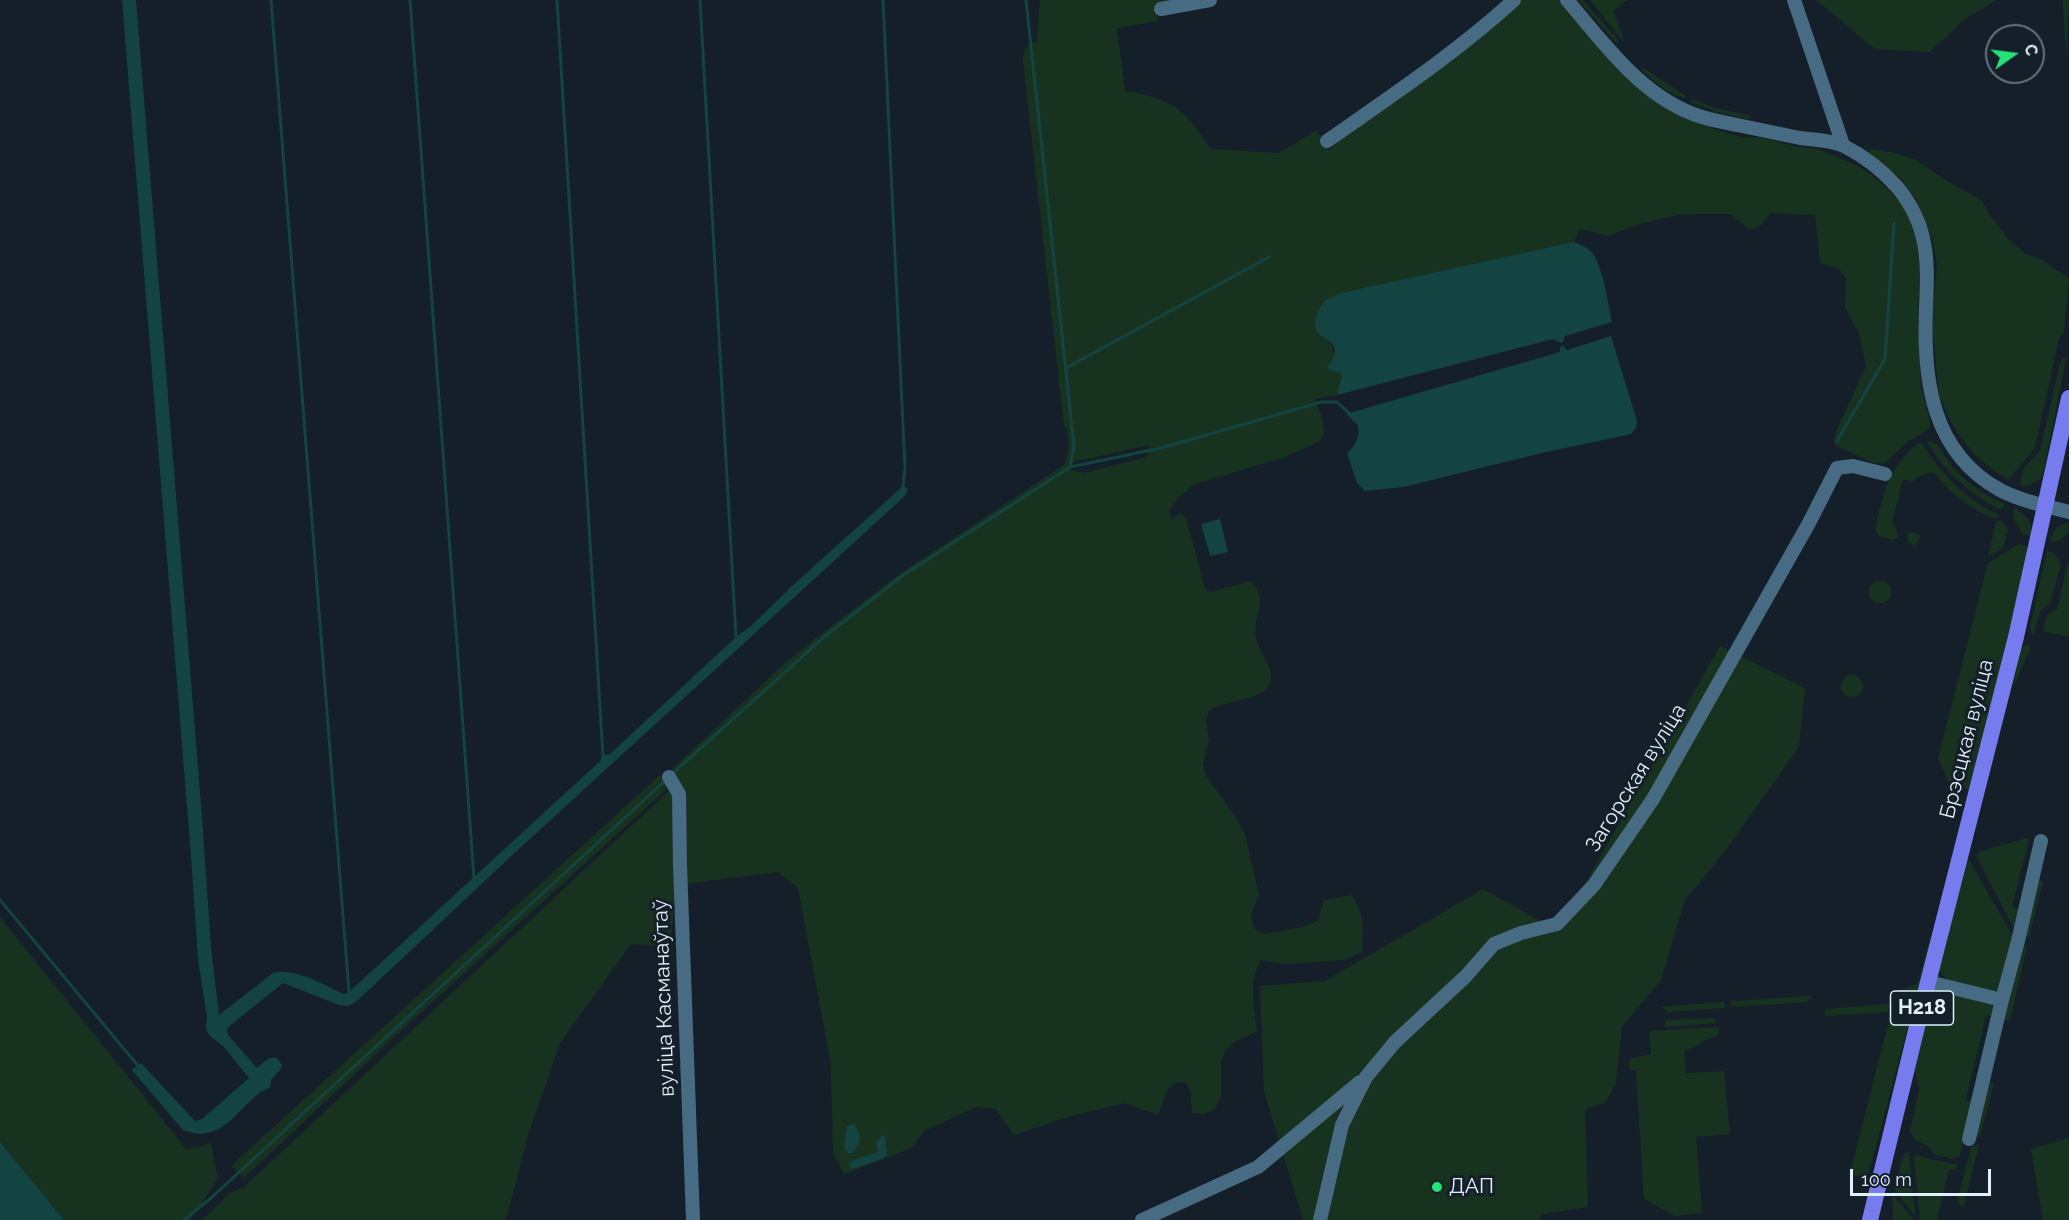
<!DOCTYPE html>
<meta charset="utf-8">
<style>
body{margin:0}
#map{position:relative;width:2069px;height:1220px;overflow:hidden;background:#151f29;font-family:Raleway,sans-serif}
canvas{display:block}
.north{position:absolute;left:1985px;top:24px;width:60px;height:60px;box-sizing:border-box;background:#151f29;border:2px solid #66727d;border-radius:50%;rotate:76deg;font-size:16px;font-weight:700;line-height:24px;text-align:center;color:#e0effb}
.north::after{content:'';display:block;margin:auto;width:21px;height:27px;background:#25e277;clip-path:polygon(50% 0,100% 100%,50% 72%,0 100%)}
.scale{position:absolute;left:1850px;top:1169px;width:141px;height:27px;box-sizing:border-box;border:3px solid #e0effb;border-top:0;padding-left:8px;font-size:18px;line-height:21px;white-space:nowrap;color:#e0effb;-webkit-text-stroke:4px #151f29;paint-order:stroke}
</style>
<div id="map">
<canvas width="2069" height="1220"></canvas>
<div class="north">С</div>
<div class="scale">100 m</div>
</div>
<script>
const context = document.querySelector('canvas').getContext('2d');
context.lineJoin = 'round';
function paint(path, color) { context.fillStyle = color; context.fill(path, 'evenodd'); }
function strokePath(path, color, width, dash) { context.strokeStyle = color; context.lineWidth = width; context.lineCap = dash ? 'butt' : 'round'; context.setLineDash(dash || []); context.stroke(path); }
function label(font, color, halo, rows, align = 'center') {
  context.font = font + ' Raleway,sans-serif'; context.lineWidth = 6; context.setLineDash([]); context.textBaseline = 'middle'; context.strokeStyle = halo; context.fillStyle = color; for (const [text, x, y, turn = 0] of rows) {
    context.save(); context.translate(x, y); context.rotate((+turn || 0) * Math.PI / 180); context.textAlign = isNaN(turn) ? turn : align; if (halo) context.strokeText(text, 0, 0); context.fillText(text, 0, 0); context.restore();
  }
}
const green = new Path2D(`
 M1040 0H1182L1156 5 1158 21 1117 28 1125 91C1147 94 1169 100 1185 115 1195 124 1202 138 1211 149L1279 153 1317 130 1329 150 1366 119 1475 39 1522 0H1561L1642 91 1673 112 1705 126 1741 137 1765 138 1797 147 1818 149 1858 166 1872 175 1898 199 1909 216 1920 248 1918 324 1921 338 1920 372 1921 387 1930 421V427L1926 431 1907 442 1885 463H1874L1835 445 1834 440 1836 432 1866 366 1859 333 1845 308 1846 278 1839 269 1820 263 1815 215 1770 213 1761 225 1750 230 1730 214H1696L1677 215 1639 224 1608 236 1580 229 1574 242 1340 293 1319 335C1336 344 1331 344 1335 359 1337 364 1340 369 1342 374L1337 395 1315 399 1322 418 1324 433 1320 441 1285 457 1195 484 1179 497 1169 511 1172 520 1179 513 1186 517 1205 589 1211 592 1251 581C1270 603 1252 614 1256 638 1259 656 1281 672 1266 689 1254 701 1225 701 1209 710L1206 721 1209 741 1203 764 1206 776 1235 816 1245 834 1259 895 1251 914 1253 926 1257 931 1266 934 1302 927 1318 921 1324 900 1352 895C1365 915 1363 929 1362 952L1344 960 1285 964 1261 960C1248 982 1254 1006 1257 1031L1234 1042 1226 1050 1221 1062V1096L1215 1109 1204 1114 1192 1113 1191 1092 1186 1083 1177 1082 1168 1089 1158 1115 1125 1103 1067 1117 1014 1135 996 1109 976 1107 924 1131 912 1148 844 1174 833 1153 831 1065 798 888 778 872 677 885 670 947 631 944 560 1043 528 1135 506 1220H202L230 1193 244 1187 671 789 668 773 785 663 821 634 901 573 1064 465 1069 447 1067 428 1064 427 1023 60 1025 49 1032 42H1037ZM1149 445 1147 457 1084 473 1071 470 1074 462Z
 M1578 0H1583L1618 40V43H1616Z
 M1590 0H1627L1614 10 1624 42Z
 M1816 0H1996L1965 19 1930 52 1875 49Z
 M2063 0H2069L2066 57Z
 M1643 68 1685 95 1686 98C1670 96 1655 81 1642 71Z
 M1691 99 1716 108 1751 116 1750 119H1746L1714 111 1691 102Z
 M1870 149 1895 153 1916 160 1942 178 1982 201 1989 214 2010 241 2026 254 2041 259 2069 279 2064 332 2059 338 2035 448 2008 480C1974 459 1952 432 1939 394L1932 323 1937 266 1933 240 1916 199 1902 180 1868 153Z
 M2063 358 2066 359 2043 475C2038 483 2030 485 2020 486L2023 469 2040 451 2060 363Z
 M1927 441C1939 441 1941 451 1947 459 1960 479 1983 494 2004 504L2003 508 1999 509C1969 493 1943 471 1927 441Z
 M1921 442C1941 473 1964 499 1999 515V517L1994 519C1977 511 1962 501 1948 489 1942 483 1938 475 1931 472L1918 477 1913 481 1903 480 1892 522 1896 528 1898 537 1893 540 1879 536 1875 529C1884 493 1887 465 1921 442Z
 M2014 508C2026 514 2033 522 2031 536L2022 534 2013 517Z
 M2001 520 2008 530 2003 548 1988 557 1996 522Z
 M2069 522 2068 534 2056 542 2050 540C2053 531 2059 524 2069 522Z
 M1912 532 1921 535 1916 546 1908 542 1907 534Z
 M2019 544 2029 547 1971 790 1950 785 1938 758 1988 563Z
 M2047 551 2054 553 2061 564 2050 604 2040 611 2034 635 2031 633 2030 627Z
 M2069 558V637L2043 631 2046 616 2057 609Z
 M1869 592a11 11 0 1 1 22 0a11 11 0 1 1-22 0Z
 M2028 645 2031 646 2012 690 2021 648Z
 M1720 646 1805 688 1799 747 1722 855 1685 900 1661 980 1622 1027 1616 1084 1605 1103 1585 1109 1588 1207 1541 1214 1539 1220H1303L1264 1091 1260 986 1325 981 1483 889 1558 931Z
 M1841 686a11 11 0 1 1 22 0a11 11 0 1 1-22 0Z
 M660 775 670 786 393 1038 244 1178 231 1166Z
 M2027 838 2029 840 2012 907 2019 909 2015 931 1976 855 1981 851Z
 M1967 857 2014 938 1998 992C1978 988 1945 988 1938 967Z
 M2037 879 2043 881 2029 938 2025 936Z
 M0 917 187 1150 211 1143 218 1179 190 1220H64L0 1142Z
 M1931 934 1933 945 1917 993 1896 996 1897 992 1918 983Z
 M2027 946 2010 1021 2004 1020 2020 948Z
 M1944 990 1993 1003 1995 1006 1993 1016 1986 1015 1966 1100 1972 1102 1961 1152 1959 1156 1952 1159 1934 1154 1928 1146 1915 1140 1910 1132 1919 1090 1914 1065 1930 997 1934 993Z
 M1812 996 1807 1002 1735 1007 1730 1004 1732 1001Z
 M1723 1002 1726 1006 1724 1008 1668 1012 1661 1007Z
 M1889 1004 1888 1012 1825 1016V1009Z
 M1901 1004 1910 1005 1913 1008 1868 1176 1866 1177 1852 1175 1850 1173 1893 1005Z
 M1713 1018 1718 1023 1664 1027 1666 1021 1668 1020Z
 M1719 1027 1718 1036 1703 1041 1696 1047 1684 1050 1686 1073 1724 1071 1730 1134 1696 1137 1702 1213 1675 1216 1644 1199 1636 1071 1630 1070 1629 1062 1631 1058 1651 1054 1649 1031Z
 M1988 1081 1994 1083 1980 1137 1976 1134Z
 M2069 1138V1220H2043L2031 1149Z
 M1979 1144 1964 1206 1959 1205 1958 1198 1971 1147Z
 M1904 1153H1909L1915 1216 1894 1189Z
 M1914 1155 1958 1165 1955 1170 1949 1169 1937 1220H1920Z
 M1893 1195 1914 1220H1892C1895 1211 1891 1204 1893 1195Z`);
const water = new Path2D(`
 M122 0H136L202 817 211 947 219 1015 273 973C295 967 323 985 344 994L349 992 598 763 601 760V756L610 754 736 637 751 626 791 587 903 486 908 489 905 496 521 847 358 1000 349 1006 339 1005 283 983 227 1028 228 1035 257 1068C263 1063 268 1056 277 1058L282 1065 281 1069 271 1080 270 1087C266 1090 261 1091 258 1094 234 1114 220 1144 183 1130L132 1070 141 1063 195 1121 202 1119 249 1078 224 1047 209 1035 206 1028 207 1018 198 959 191 856Z
 M1574 242C1581 245 1588 247 1593 254 1604 271 1608 303 1612 322L1565 336 1563 342 1561 343 1553 339 1337 395 1342 374 1327 368C1331 361 1337 355 1334 346 1331 339 1323 339 1319 334 1311 326 1317 311 1323 303 1327 298 1335 296 1340 293Z
 M1611 336 1637 421 1636 428 1631 434 1542 453 1403 487 1365 491 1357 483 1347 453C1357 443 1359 439 1358 425L1346 414 1560 352V347L1563 346 1567 350Z
 M1220 519 1228 552 1210 556 1201 524Z
 M854 1124C862 1140 862 1139 853 1153H848L844 1147 847 1126Z
 M883 1135 885 1137 887 1155 882 1159 852 1169 849 1164 854 1160 878 1152 876 1142Z
 M0 1142 64 1220H0Z`);
const stream = new Path2D(`
 M271 0 349 992
 M410 0 474 878
 M557 0 603 756
 M700 0 736 637
 M883 0 905 468 903 486
 M1026 0 1074 446 1070 467
 M1066 368 1269 257
 M1837 441 1885 359 1894 223
 M672 774 824 637 902 576 1070 467 1161 448 1321 402H1337L1352 416
 M0 900 139 1067
 M184 1220 211 1198 667 779`);
const minor = new Path2D(`
 M1567 0C1605 44 1643 99 1702 117 1715 121 1729 123 1742 126 1761 130 1781 134 1800 138 1814 140 1831 140 1844 146 1864 156 1883 171 1898 188 1929 226 1928 261 1926 308 1923 379 1931 452 2000 490 2021 501 2046 506 2069 512
 M1794 0 1843 145
 M1161 9 1210 0
 M1327 141C1391 96 1456 53 1514 0
 M669 777 679 794 680 865 693 1220
 M1929 982 2002 1000 2018 941 2041 841
 M1969 1139 2002 1000
 M1142 1220 1258 1167 1360 1082
 M1320 1220 1342 1125 1366 1077 1395 1042 1466 976 1494 944 1521 933 1557 924 1594 885 1653 799 1809 523 1837 468 1853 466 1885 474`);
const major = new Path2D(`
 M1870 1220 1923 1002 2016 637 2069 398`);
const markers = [
 [1437,1187,6,"#25e277"]
];
const shields = [
 [1922,1008,63]
];
const shieldNames = [
 ["Н218",1922,1008]
];
const streetNames = [
 ["Брэсцкая вуліца",1967,739,-76],
 ["Загорская вуліца",1636,778,-58],
 ["вуліца Касманаўтаў",664,998,-92]
];
const poiNames = [
 ["ДАП",1449,1187]
];
paint(green, '#183220');
paint(water, '#134442');
strokePath(stream, '#134442', 3);
strokePath(minor, '#466b82', 14);
strokePath(major, '#767bed', 16);
for (const [x, y, r, color] of markers) { const dot = new Path2D(); dot.arc(x, y, r, 0, 2 * Math.PI); context.fillStyle = color; context.fill(dot); strokePath(dot, '#151f29', 2); }
for (const [x, y, w] of shields) { const box = new Path2D(); box.roundRect(x - w / 2, y - 17, w, 34, 4.5); context.fillStyle = '#151f29'; context.fill(box); strokePath(box, '#e0effb', 1.5); }
label('bold 20px', '#e0effb', null, shieldNames);
label('21px', '#e0effb', '#151f29', streetNames);
label('21px', '#e0effb', '#151f29', poiNames, 'left');
</script>
